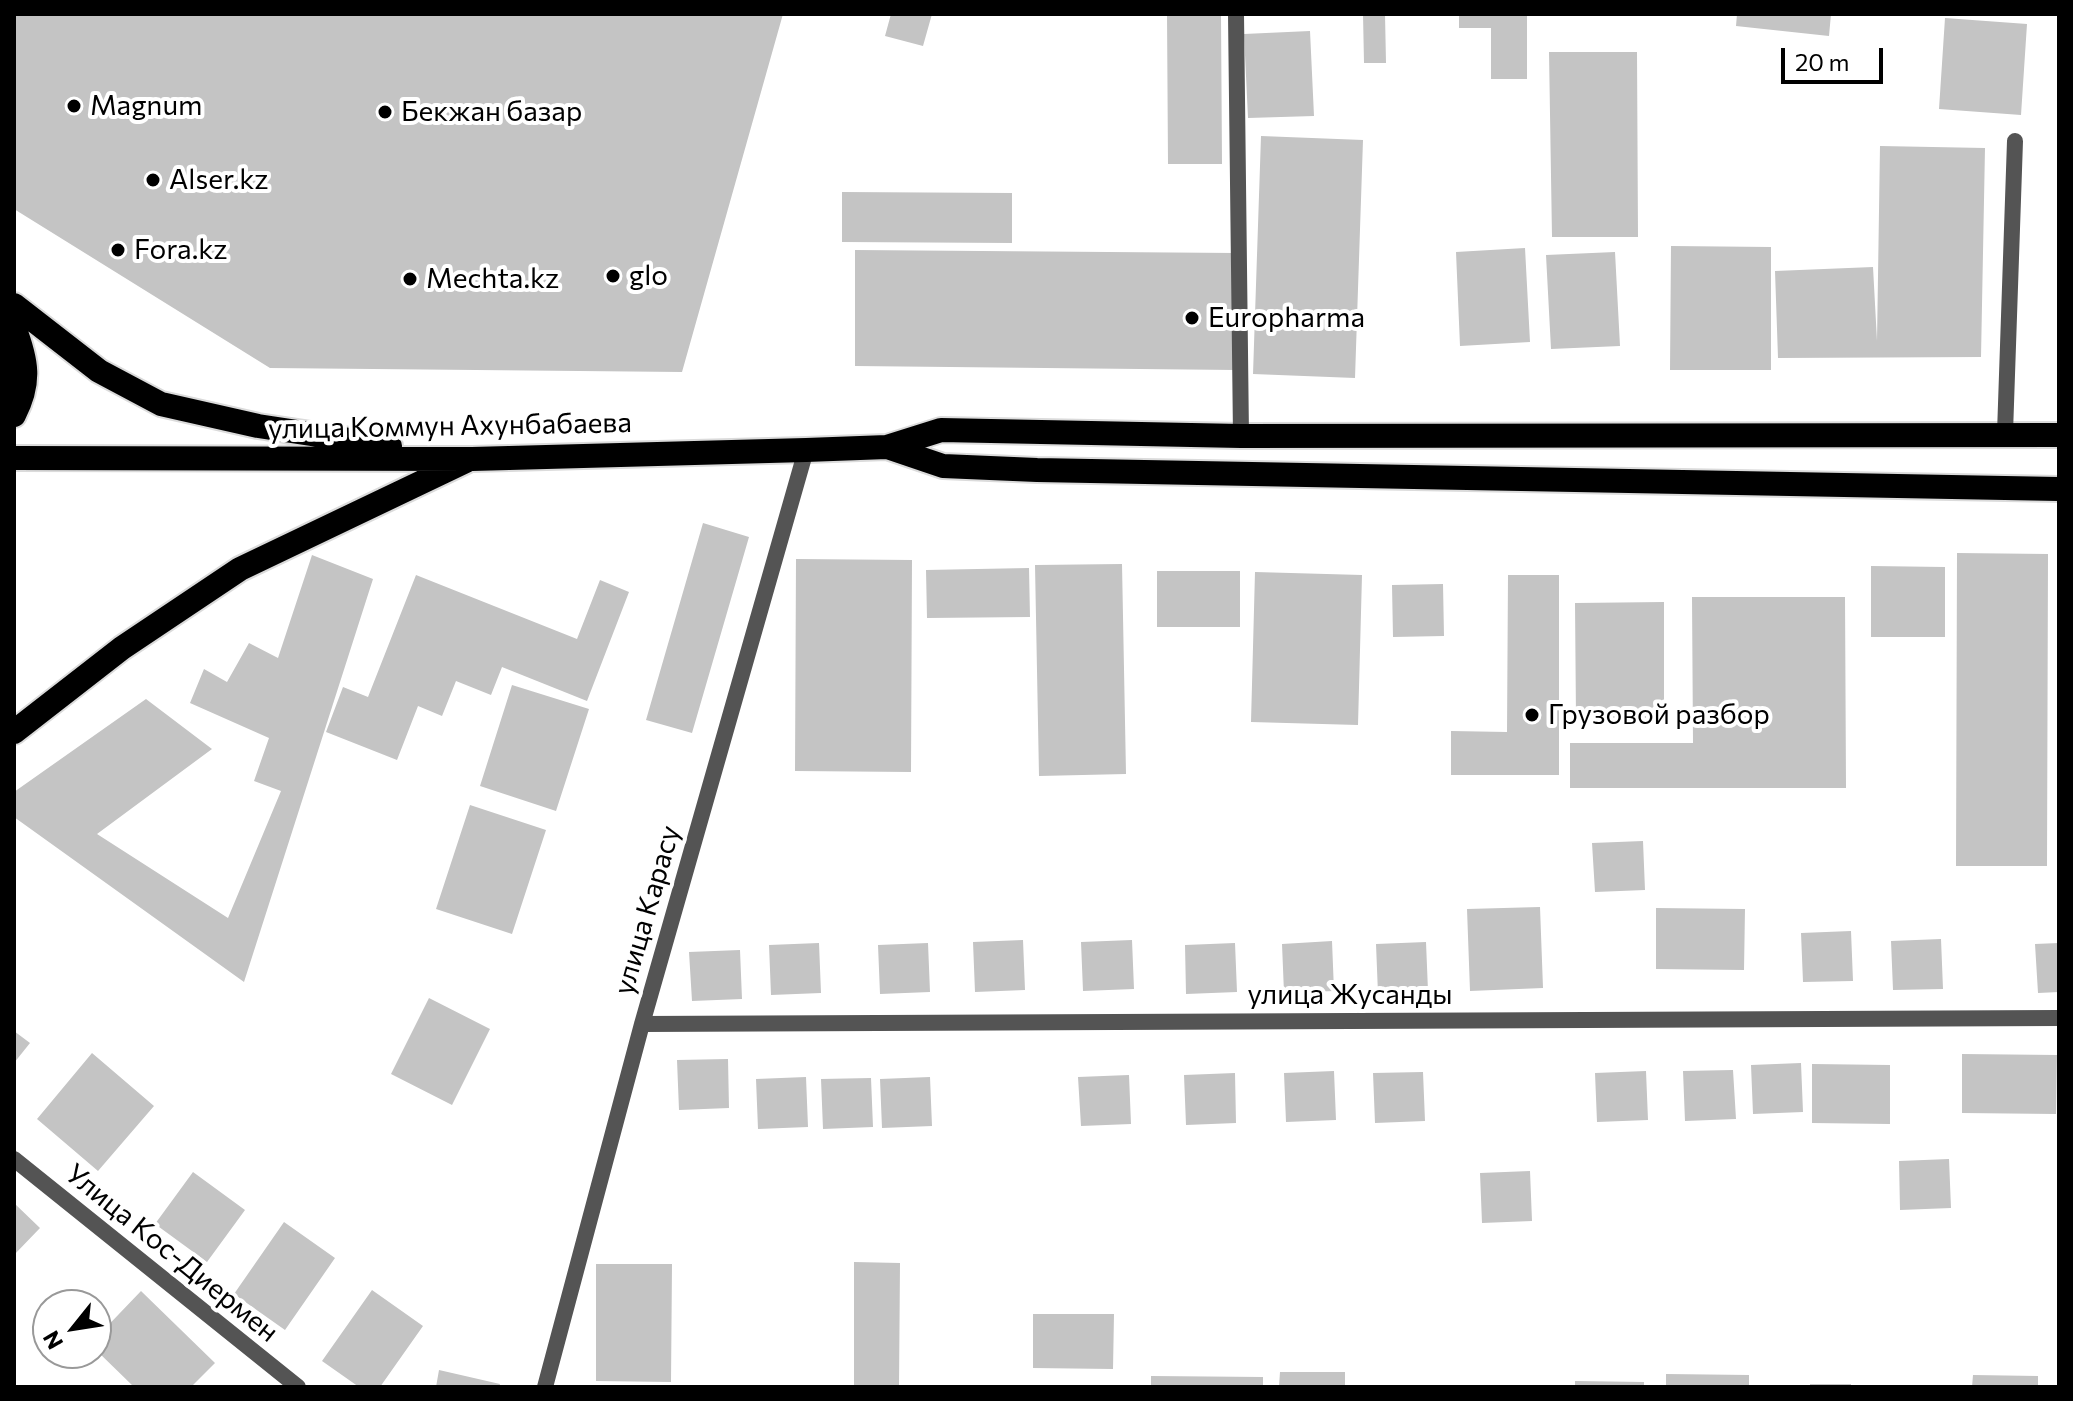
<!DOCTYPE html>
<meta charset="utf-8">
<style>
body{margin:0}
#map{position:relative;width:2073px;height:1401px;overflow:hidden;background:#fff;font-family:Commissioner,sans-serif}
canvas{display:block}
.frame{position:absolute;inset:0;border:16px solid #000;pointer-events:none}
.north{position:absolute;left:32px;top:1289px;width:80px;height:80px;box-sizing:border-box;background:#fff;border:2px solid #999;border-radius:50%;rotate:240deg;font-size:22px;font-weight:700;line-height:32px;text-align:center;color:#000}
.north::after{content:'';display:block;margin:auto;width:28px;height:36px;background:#000;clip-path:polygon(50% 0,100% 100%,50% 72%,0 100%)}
.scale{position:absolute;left:1781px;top:48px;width:102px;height:36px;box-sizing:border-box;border:4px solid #000;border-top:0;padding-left:10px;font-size:24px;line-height:28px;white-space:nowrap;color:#000;-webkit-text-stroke:6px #fff;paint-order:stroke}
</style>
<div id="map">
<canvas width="2073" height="1401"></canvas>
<div class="frame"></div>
<div class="north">N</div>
<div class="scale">20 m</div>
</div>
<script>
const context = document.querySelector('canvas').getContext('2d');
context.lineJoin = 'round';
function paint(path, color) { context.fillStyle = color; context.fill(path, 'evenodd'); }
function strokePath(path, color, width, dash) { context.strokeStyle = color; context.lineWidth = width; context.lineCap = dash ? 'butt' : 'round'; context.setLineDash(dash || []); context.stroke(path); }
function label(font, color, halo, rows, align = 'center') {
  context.font = font + ' Commissioner,sans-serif'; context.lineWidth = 8; context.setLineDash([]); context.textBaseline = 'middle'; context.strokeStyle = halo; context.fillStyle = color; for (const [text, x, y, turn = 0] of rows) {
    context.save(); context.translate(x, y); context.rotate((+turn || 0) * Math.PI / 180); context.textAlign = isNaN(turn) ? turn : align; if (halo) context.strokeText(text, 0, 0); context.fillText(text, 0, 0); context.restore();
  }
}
const building = new Path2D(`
 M14 14H783L682 372 270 368 14 209Z
 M891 14H932L923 46 885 36Z
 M1167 14H1221L1222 164H1168Z
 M1363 14H1385L1386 63H1364Z
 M1459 14H1527V79H1491V28H1459Z
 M1737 14H1831L1829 36 1736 26Z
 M1945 18 2027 24 2021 115 1939 109Z
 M1310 31 1314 116 1248 118 1244 34Z
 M1549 52H1637L1638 237H1552Z
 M1261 136 1363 140 1355 378 1253 374Z
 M1880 146 1985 148 1981 357 1778 358 1775 271 1873 267 1877 341Z
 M842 192 1012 193V243L842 242Z
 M1671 246 1771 247V370H1670Z
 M1525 248 1530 342 1460 346 1456 252Z
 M855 250 1235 253V370L855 366Z
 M1615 252 1620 346 1551 349 1546 255Z
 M703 523 749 537 692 733 646 720Z
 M1957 553 2048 554 2047 866H1956Z
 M312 555 373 579 244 982 14 817V792L146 699 212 749 97 834 228 918 281 791 254 781 269 738 190 703 204 669 227 682 249 643 278 658Z
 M796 559 912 560 911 772 795 771Z
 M1122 564 1126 774 1039 776 1035 565Z
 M1871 566 1945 567V637H1871Z
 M1029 568 1030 617 927 618 926 570Z
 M1157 571H1240V627H1157Z
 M1255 572 1362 575 1358 725 1251 722Z
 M416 575 577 639 600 580 629 592 587 701 502 667 491 695 456 681 442 716 418 706 397 760 326 732 343 687 368 697Z
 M1508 575H1559V775H1451V731L1507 732Z
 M1443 584 1444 636 1393 637 1392 585Z
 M1692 597H1845L1846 788H1570V743H1693Z
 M1664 602V719H1576L1575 603Z
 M512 685 589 709 556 811 480 786Z
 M470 805 546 830 512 934 436 909Z
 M1643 841 1645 890 1595 892 1592 843Z
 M1540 907 1543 988 1470 991 1467 909Z
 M1656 908 1745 909 1744 970 1656 969Z
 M1851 931 1853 981 1803 982 1801 933Z
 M1941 939 1943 989 1893 990 1891 941Z
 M1023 940 1025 990 975 992 973 942Z
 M1132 940 1134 989 1083 991 1081 942Z
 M1332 941 1334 991 1284 993 1282 944Z
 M1426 942 1428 991 1378 994 1376 944Z
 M819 943 821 993 771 995 769 945Z
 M928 943 930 992 880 994 878 945Z
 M1235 943 1237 992 1186 994 1185 945Z
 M2059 943V992L2038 993 2035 944Z
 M740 950 742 999 692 1001 689 952Z
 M429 998 490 1029 452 1105 391 1074Z
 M14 1031 30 1043 14 1063Z
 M92 1053 154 1106 98 1171 37 1119Z
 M1962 1054 2057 1055 2056 1114 1962 1113Z
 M728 1059 729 1108 679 1110 677 1060Z
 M1801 1063 1803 1112 1753 1114 1751 1065Z
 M1812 1064 1890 1065V1124L1812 1123Z
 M1733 1070 1736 1119 1685 1121 1683 1071Z
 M1334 1071 1336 1120 1286 1122 1284 1073Z
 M1646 1071 1648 1120 1597 1122 1595 1073Z
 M1423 1072 1425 1121 1375 1123 1373 1073Z
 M1235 1073 1236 1123 1186 1125 1184 1075Z
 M1129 1075 1131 1124 1081 1126 1078 1077Z
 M806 1077 808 1127 758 1129 756 1079Z
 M930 1077 932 1126 882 1128 880 1079Z
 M871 1078 873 1127 823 1129 821 1079Z
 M1949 1159 1951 1208 1900 1210 1899 1161Z
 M1530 1171 1532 1221 1482 1223 1480 1173Z
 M193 1172 245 1210 207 1262 155 1224Z
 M14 1203 40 1228 14 1255Z
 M284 1222 335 1258 285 1330 234 1294Z
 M854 1262 900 1263 899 1387H854Z
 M596 1264H672L671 1382 596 1381Z
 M372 1290 423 1326 380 1387H359L322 1361Z
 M141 1291 215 1363 191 1387H134L96 1350V1338Z
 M1033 1314H1114L1113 1369 1033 1368Z
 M439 1370 500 1384 499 1387H436Z
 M1280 1372H1345V1387H1279Z
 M1666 1374 1749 1375V1387H1666Z
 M1973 1375 2038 1376V1387H1972Z
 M1151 1376 1263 1377V1387H1151Z
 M1575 1381 1644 1382V1387H1575Z
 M1810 1384H1851V1387H1810Z`);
const lane = new Path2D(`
 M2005 433 2015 141`);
const street = new Path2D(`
 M1236 14 1241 436
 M642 1024 2059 1018
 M14 1159 298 1387
 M545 1387 642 1024 806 450`);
const highway = new Path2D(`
 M14 305 99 371 161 404 258 426 390 446
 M14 327C27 361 31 382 14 415
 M887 447 943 466 1037 470 2059 489
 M14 458 472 459 806 450 887 447 941 430 1241 436 2059 435
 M14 732 122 648 240 569 466 461`);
const markers = [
 [74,106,8,"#000"],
 [385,112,8,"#000"],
 [153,180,8,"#000"],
 [118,250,8,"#000"],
 [613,276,8,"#000"],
 [410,279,8,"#000"],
 [1192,318,8,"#000"],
 [1532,715,8,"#000"]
];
const poiNames = [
 ["Magnum",90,106],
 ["Бекжан базар",401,112],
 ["Alser.kz",169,180],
 ["Fora.kz",134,250],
 ["glo",629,276],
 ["Mechta.kz",426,279],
 ["Europharma",1208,318],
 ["Грузовой разбор",1548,715]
];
const streetNames = [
 ["улица Коммун Ахунбабаева",450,426,-1],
 ["улица Карасу",647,910,-74],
 ["улица Жусанды",1350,995],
 ["Улица Кос-Диермен",172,1253,39]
];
paint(building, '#c4c4c4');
strokePath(highway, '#dbdbdb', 28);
strokePath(lane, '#545454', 16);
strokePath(street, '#545454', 16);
strokePath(highway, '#000', 24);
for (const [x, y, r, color] of markers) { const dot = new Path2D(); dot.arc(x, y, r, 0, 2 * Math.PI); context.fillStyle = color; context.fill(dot); strokePath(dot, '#fff', 3); }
label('28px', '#000', '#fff', poiNames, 'left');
label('28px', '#000', '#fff', streetNames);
</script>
